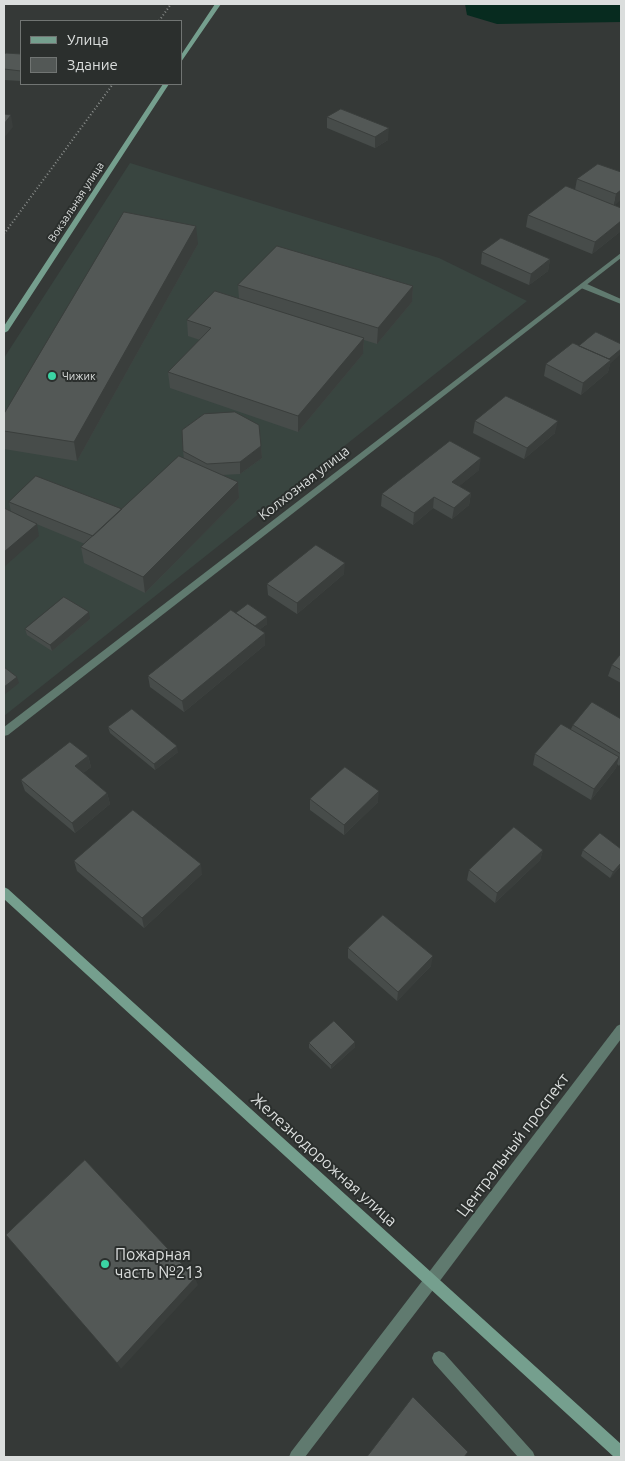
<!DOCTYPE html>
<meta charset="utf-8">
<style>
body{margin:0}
#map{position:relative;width:625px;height:1461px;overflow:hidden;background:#353937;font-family:Ubuntu,sans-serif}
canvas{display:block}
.frame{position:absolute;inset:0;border:5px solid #dbdedd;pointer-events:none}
.legend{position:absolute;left:20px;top:20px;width:162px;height:65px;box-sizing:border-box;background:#2b2f2d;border:1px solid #717573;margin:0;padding:6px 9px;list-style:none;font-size:15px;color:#dbdedd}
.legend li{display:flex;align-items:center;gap:10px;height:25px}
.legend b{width:25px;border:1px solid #717573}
</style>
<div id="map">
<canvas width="625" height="1461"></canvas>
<div class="frame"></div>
<ul class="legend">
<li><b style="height:6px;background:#759f8e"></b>Улица</li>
<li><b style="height:14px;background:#535856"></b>Здание</li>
</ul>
</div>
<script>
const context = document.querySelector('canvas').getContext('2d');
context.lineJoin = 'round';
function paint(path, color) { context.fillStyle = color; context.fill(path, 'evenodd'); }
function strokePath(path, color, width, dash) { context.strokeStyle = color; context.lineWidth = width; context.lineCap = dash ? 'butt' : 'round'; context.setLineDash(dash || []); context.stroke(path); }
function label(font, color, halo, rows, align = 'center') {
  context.font = font + ' Ubuntu,sans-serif'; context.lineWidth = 4; context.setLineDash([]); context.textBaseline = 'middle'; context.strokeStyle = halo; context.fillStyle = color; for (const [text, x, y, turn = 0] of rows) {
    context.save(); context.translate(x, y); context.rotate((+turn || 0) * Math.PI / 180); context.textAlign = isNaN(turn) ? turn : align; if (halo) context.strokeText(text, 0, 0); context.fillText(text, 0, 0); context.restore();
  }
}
const built = new Path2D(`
 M130 163 439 258 527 301 4 716V358Z`);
const water = new Path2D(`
 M465 4H621V22L497 24 467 15Z`);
const path = new Path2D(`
 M159 21 171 4
 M4 234 113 84`);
const service = new Path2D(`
 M581 284H587L621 299V304L581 288Z
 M431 1274 436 1276 438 1281 436 1286 305 1457H289L291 1452 426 1276Z
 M439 1351 444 1353 533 1452 535 1457H518L434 1363 432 1358 434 1353Z`);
const minor = new Path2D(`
 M621 253V258L8 735 4 736V727Z`);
const tertiary = new Path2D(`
 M621 1024V1039L436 1286 431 1288 426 1286 424 1281 426 1276 617 1026Z`);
const secondary = new Path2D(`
 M215 4H221L181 62V55Z
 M163 84H169L8 331 4 333V326Z
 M4 887 8 889 621 1444V1457H614L4 899Z`);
const wall = new Path2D(`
 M21 54V81L4 80V55Z
 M327 117 388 140 375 148 327 128Z
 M621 172 614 205 621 208V231L592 254 526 227 528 215 575 190 577 179Z
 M198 244 77 461 4 449V414Z
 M482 252 550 259 548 271 529 285 481 264Z
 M238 285 413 286 412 302 377 344 364 340 363 354 298 432 170 388 168 372 200 340 188 336 187 320 239 299Z
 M579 346 610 364 608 372 581 395 544 376 546 364Z
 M475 421 555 433 524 459 473 433Z
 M261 446 262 458 240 474 222 475 238 482 239 498 145 593 84 563 81 547 85 544 34 523 39 536 11 512 9 502 122 509 184 459 183 451Z
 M479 470 459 486 471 493 469 505 452 519 433 508 413 525 381 506 382 494Z
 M344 574 297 614 268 595 267 584Z
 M236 614 267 624 259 630 265 633V645L184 712 150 687 148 676Z
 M90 619 52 651 27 635 25 629Z
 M621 654V683L608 676 612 665Z
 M621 719V763L619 766 617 764 616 768 591 800 533 765 535 754 571 729 573 725Z
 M108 727 178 752 155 770 110 733Z
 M88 756 91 767 83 773 107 793 110 804 75 833 25 791 21 780Z
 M310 799 378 802 344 835 310 810Z
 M621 849V866L610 878 581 856 583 850Z
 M543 850 540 860 495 903 467 880 469 870Z
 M74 861 202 874 144 928 77 871Z
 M348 948 431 966 397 1001 348 958Z
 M355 1042V1047L331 1069 309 1048V1043Z`);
const shadedWall = new Path2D(`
 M11 115 13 127 4 138V124Z
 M389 128 388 140 375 148V137Z
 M621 190V200L614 206 616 194Z
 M621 221V231L592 254 595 242Z
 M196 226 198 244 77 461 74 442Z
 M550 259 548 271 529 285 531 274Z
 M413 286 412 302 377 344 378 328Z
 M364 338 363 354 298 432V416Z
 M621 349V354L610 364 608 372 581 395 583 383 607 361Z
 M558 421 555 433 524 459 527 448Z
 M261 446 262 458 240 474V462Z
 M481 458 479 470 450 494 452 482Z
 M238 482 239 498 145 593 143 577Z
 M471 493 469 505 452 519 454 508Z
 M434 497 433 508 413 525 414 513Z
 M37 524 39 536 4 567V552Z
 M345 563 344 574 297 614V603Z
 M89 612 90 619 52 651 50 645Z
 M267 617V624L255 633V626Z
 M265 633V645L184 712 182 701Z
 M17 677 19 683 4 695V687Z
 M177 746 178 752 155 770 154 764Z
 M88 756 91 767 78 777 75 766Z
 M619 757 616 768 591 800 594 789Z
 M379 791 378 802 344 835V825Z
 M107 793 110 804 75 833 72 823Z
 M543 850 540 860 495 903 497 893Z
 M621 863V866L610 878 613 872Z
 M201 864 202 874 144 928 142 918Z
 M433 956 431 966 397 1001 398 992Z
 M355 1042V1047L331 1069V1065Z
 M195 1278 198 1285 121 1369 117 1363Z`);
const building = new Path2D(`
 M6 53 21 54V71L4 69V55Z
 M341 109 389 128 375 137 327 117Z
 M4 114 11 115 4 124Z
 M598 164 621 172V190L616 194 577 179Z
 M566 186 621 208V221L595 242 528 215Z
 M124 212 196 226 74 442 4 431V414Z
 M501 238 550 259 531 274 482 252Z
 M277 246 413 286 378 328 238 285Z
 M215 291 364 338 298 416 168 372 211 328 187 320Z
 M596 332 621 344V349L609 359 579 346Z
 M573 343 611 360 583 383 546 364Z
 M506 396 558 421 527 448 475 421Z
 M235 412 259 425 261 446 240 462 207 464 183 451 182 430 204 414Z
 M450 441 481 458 452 482 471 493 454 508 434 497 414 513 382 494Z
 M179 456 238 482 143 577 81 547Z
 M36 476 122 509 93 536 9 502Z
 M4 508 37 524 4 552Z
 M316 545 345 563 297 603 267 584Z
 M64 597 89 612 50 645 25 629Z
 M248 604 267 617 255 626 236 613Z
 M231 610 265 633 182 701 148 676Z
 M621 654V670L612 665Z
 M4 667 17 677 4 687Z
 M592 702 621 719V754L573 725Z
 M132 709 177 746 154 764 108 727Z
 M561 724 619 757 594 789 535 754Z
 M70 742 88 756 75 766 107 793 72 823 21 780Z
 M345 767 379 791 344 825 310 799Z
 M133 810 201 864 142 918 74 861Z
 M514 827 543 850 497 893 469 870Z
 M600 833 621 849V863L613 872 583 850Z
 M383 915 433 956 398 992 348 948Z
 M334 1021 355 1042 331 1065 309 1043Z
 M85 1160 195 1278 117 1363 6 1235Z
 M413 1397 468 1452 464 1457H367Z`);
const markers = [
 [52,376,5,"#3bd4a4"],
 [105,1264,5,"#3bd4a4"]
];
const farStreetnames = [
 ["Вокзальная улица",76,202,-57]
];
const farPoinames = [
 ["Чижик",62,376]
];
const streetNames = [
 ["Колхозная улица",304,483,-38]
];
const nearStreetnames = [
 ["Центральный проспект",513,1145,-53],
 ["Железнодорожная улица",324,1160,42]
];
const nearPoinames = [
 ["Пожарная",115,1255],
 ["часть №213",115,1273]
];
paint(built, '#394540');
paint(water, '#072b1f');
strokePath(path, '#8a8e8c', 2, [1, 2.5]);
paint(service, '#607a6f');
paint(minor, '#607a6f');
paint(tertiary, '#607a6f');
paint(secondary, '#759f8e');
paint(wall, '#474c4a');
paint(shadedWall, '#3a3e3c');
paint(building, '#535856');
strokePath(building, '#3a3e3c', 1);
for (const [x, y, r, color] of markers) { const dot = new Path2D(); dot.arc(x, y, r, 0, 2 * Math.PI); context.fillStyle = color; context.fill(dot); strokePath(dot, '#2b2f2d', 2); }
label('11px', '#dbdedd', '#2b2f2d', farStreetnames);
label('11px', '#dbdedd', '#2b2f2d', farPoinames, 'left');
label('14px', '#dbdedd', '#2b2f2d', streetNames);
label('16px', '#dbdedd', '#2b2f2d', nearStreetnames);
label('16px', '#dbdedd', '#2b2f2d', nearPoinames, 'left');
</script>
